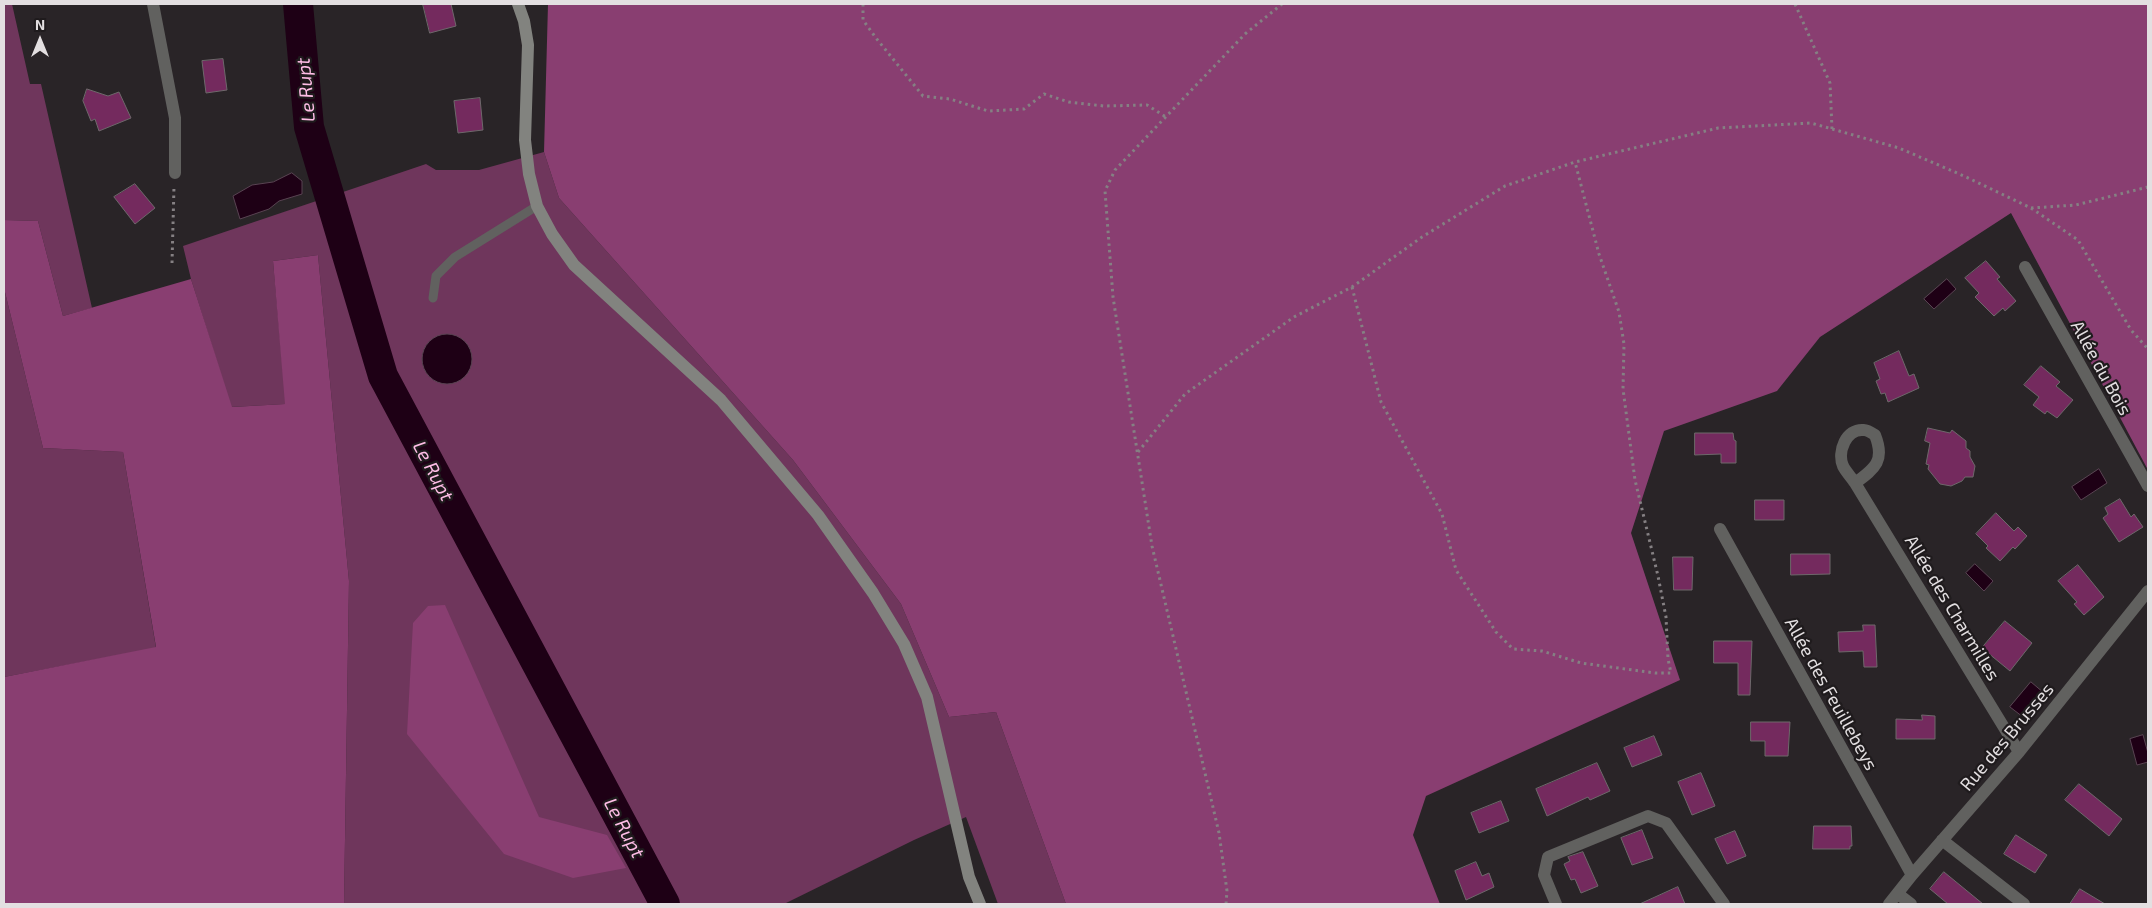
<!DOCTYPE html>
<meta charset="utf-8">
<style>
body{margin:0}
#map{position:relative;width:2152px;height:908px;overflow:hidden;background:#292427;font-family:"Exo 2",sans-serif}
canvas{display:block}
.frame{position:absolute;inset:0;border:5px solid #e3dfe1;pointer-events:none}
.north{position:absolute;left:15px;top:15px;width:50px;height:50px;-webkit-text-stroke:4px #1f1b1d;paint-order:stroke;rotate:0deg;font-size:14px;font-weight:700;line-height:20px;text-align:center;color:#e3dfe1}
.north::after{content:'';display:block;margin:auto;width:18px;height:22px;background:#e3dfe1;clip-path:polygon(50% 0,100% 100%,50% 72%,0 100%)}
</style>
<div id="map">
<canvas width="2152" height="908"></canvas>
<div class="frame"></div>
<div class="north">N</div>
</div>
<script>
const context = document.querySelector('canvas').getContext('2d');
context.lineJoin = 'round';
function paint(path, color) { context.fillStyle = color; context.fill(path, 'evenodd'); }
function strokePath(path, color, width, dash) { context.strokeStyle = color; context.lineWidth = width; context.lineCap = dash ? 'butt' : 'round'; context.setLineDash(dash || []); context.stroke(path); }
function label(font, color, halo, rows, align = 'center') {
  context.font = font + ' "Exo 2",sans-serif'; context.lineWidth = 4.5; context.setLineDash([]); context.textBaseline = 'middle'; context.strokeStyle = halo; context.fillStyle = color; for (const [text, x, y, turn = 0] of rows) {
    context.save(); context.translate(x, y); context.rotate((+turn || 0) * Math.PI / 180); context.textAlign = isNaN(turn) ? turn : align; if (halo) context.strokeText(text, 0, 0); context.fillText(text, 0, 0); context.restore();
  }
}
const green = new Path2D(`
 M4 4H12L30 84H41L92 308 63 316 38 221 4 220Z
 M544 152 559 198 793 460 901 604 949 717 996 712 1066 904H998L966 817 914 840 784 904H344L349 581 318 255 273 261 286 404 231 407 191 279 183 246 426 164 436 170H479Z
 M4 288 43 448 123 452 156 648 4 677Z`);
const forest = new Path2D(`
 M548 4H2148V470L2011 213 1820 337 1777 391 1664 431 1631 533 1680 680 1426 796 1413 835 1440 904H1066L996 712 949 717 901 604 793 460 559 198 544 152Z
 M4 220 38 221 63 316 191 279 232 407 285 404 273 261 318 255 349 581 344 904H4V677L156 647 123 452 43 448 4 288Z
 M445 605 539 817 607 835 626 868 573 878 504 854 407 734 413 623 428 606Z`);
const water = new Path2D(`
 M292 173 302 181V194L279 201 269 209 240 219 233 196 252 185 273 182Z
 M1947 279 1956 289 1934 309 1924 299Z
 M422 359a25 25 0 1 1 50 0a25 25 0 1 1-50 0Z
 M2099 469 2107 483 2081 500 2072 487Z
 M1975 564 1993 581 1984 591 1966 573Z
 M2031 682 2044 693 2023 717 2010 707Z
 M2143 735 2148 753V762L2137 765 2130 739Z
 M616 811 647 855 672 904H657L635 860Z`);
const river = new Path2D(`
 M298 4 309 127 383 376 665 904`);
const building = new Path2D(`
 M423 4H451L456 26 430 33Z
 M223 59 227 90 206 93 202 61Z
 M87 89 108 96 119 92 131 118 99 131 95 119 91 121 83 101Z
 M480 98 483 130 458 133 454 101Z
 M135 184 155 208 135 224 114 197Z
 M1986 261 2000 277 1997 279 2016 301 2005 311 2003 308 1994 316 1975 297 1979 293 1965 278Z
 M1899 351 1909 376 1914 374 1919 388 1888 402 1885 393 1881 394 1876 381 1880 379 1874 363Z
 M2041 366 2060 382 2056 386 2073 400 2057 418 2047 411 2045 414 2033 405 2039 397 2024 385Z
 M1928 428 1950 433 1952 430 1966 441V448L1970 451V457L1975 466 1973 477H1965L1962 481 1951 486 1940 484 1928 469 1929 465 1926 464 1930 443 1925 441Z
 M1695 433H1733L1734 440 1736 441V463H1721V454L1695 455Z
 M2120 499 2131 517 2134 514 2143 527 2119 542 2103 518 2108 514 2105 508Z
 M1755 500H1784V520H1755Z
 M1996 513 2014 531 2018 527 2027 536 2015 549 2013 547 2000 561 1986 548 1988 546 1976 534Z
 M1791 554H1830V574L1791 575Z
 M1673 557H1693L1692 590H1674Z
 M2078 565 2104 597 2084 615 2074 604 2077 602 2058 581Z
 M2005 621 2032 643 2010 671 1982 648Z
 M1863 625H1875L1877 667H1864L1863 651 1839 652 1838 632 1863 631Z
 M1714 641H1752L1750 695H1738V663H1714Z
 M1922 715 1935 716V739H1896V719L1922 720Z
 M1751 722H1790L1788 756H1765V741H1751Z
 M1654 736 1662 755 1632 767 1624 748Z
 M1597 763 1610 791 1590 800 1588 797 1547 816 1536 789Z
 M1701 773 1715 806 1692 815 1678 782Z
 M2079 784 2122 819 2109 836 2065 800Z
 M1501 801 1509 821 1479 833 1471 813Z
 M1814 826H1851L1852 846H1850V849H1813Z
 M1642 830 1653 858 1632 865 1621 838Z
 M1735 831 1746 856 1727 864 1715 839Z
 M2016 835 2047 855 2035 873 2004 854Z
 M1583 852 1598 886 1581 893 1575 879 1571 880 1564 864 1570 861 1568 857Z
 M1476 862 1482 876 1489 873 1494 887 1466 900 1455 871Z
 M1944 872 1983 904H1948L1930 889Z
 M1678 887 1685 904H1640Z
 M2080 889 2105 904H2070Z`);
const path = new Path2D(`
 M863 4V20L876 38 923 96 950 99 988 111 1024 109 1044 94 1069 102 1104 106 1147 105 1166 117
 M1795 4 1830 83 1832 129
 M2031 208 2076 205 2148 187
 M172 263 174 186
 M1352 287 1381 402 1442 514 1456 570 1496 632 1513 649 1542 651 1581 663 1655 673H1671L1668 659 1666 617 1658 576 1635 480 1623 389 1624 344 1619 312 1599 254 1575 162
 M1138 452 1185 394 1294 317 1352 287 1422 237 1505 186 1575 162 1718 128 1811 123 1899 148 1964 176 2031 208 2078 240 2131 330 2148 349
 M1226 904 1227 891 1219 833 1152 546 1113 297 1105 191 1115 170 1245 34 1282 4`);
const lane = new Path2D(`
 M433 298 436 276 455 257 537 206`);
const street = new Path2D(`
 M153 4 175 118V173
 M2025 267 2148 486
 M1855 483C1876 468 1885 460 1875 435 1872 433 1867 430 1864 430 1846 428 1837 452 1843 466 1846 472 1852 478 1855 483L2019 752
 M1720 529 1912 875
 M1942 840 2024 904
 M1898 894 1911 904
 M1556 904 1544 875 1548 857 1648 816 1666 823 1724 904
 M1889 904 1912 875 2019 752 2148 591`);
const secondary = new Path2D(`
 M518 4 524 21 528 45 525 140 529 174 537 206 552 234 574 265 721 400 818 515 873 593 904 644 927 697 969 877 980 904`);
const streetNames = [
 ["Allée du Bois",2101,368,61],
 ["Allée des Charmilles",1952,608,59],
 ["Allée des Feuillebeys",1831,694,61],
 ["Rue des Brusses",2007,737,-50]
];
const waterNames = [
 ["Le Rupt",306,90,-95],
 ["Le Rupt",433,471,62],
 ["Le Rupt",624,828,62]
];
paint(green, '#6f365c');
paint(forest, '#893e71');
paint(water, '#1e0015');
strokePath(water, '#594352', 1);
strokePath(river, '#1e0015', 30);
paint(building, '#742a5e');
strokePath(building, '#6e686b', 1);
strokePath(path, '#858083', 3, [2.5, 4]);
strokePath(lane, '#61615f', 9);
strokePath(street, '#61615f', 12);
strokePath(secondary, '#82837f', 12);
label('18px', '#e3dfe1', '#1f1b1d', streetNames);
label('italic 19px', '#febde6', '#1f1b1d', waterNames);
</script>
